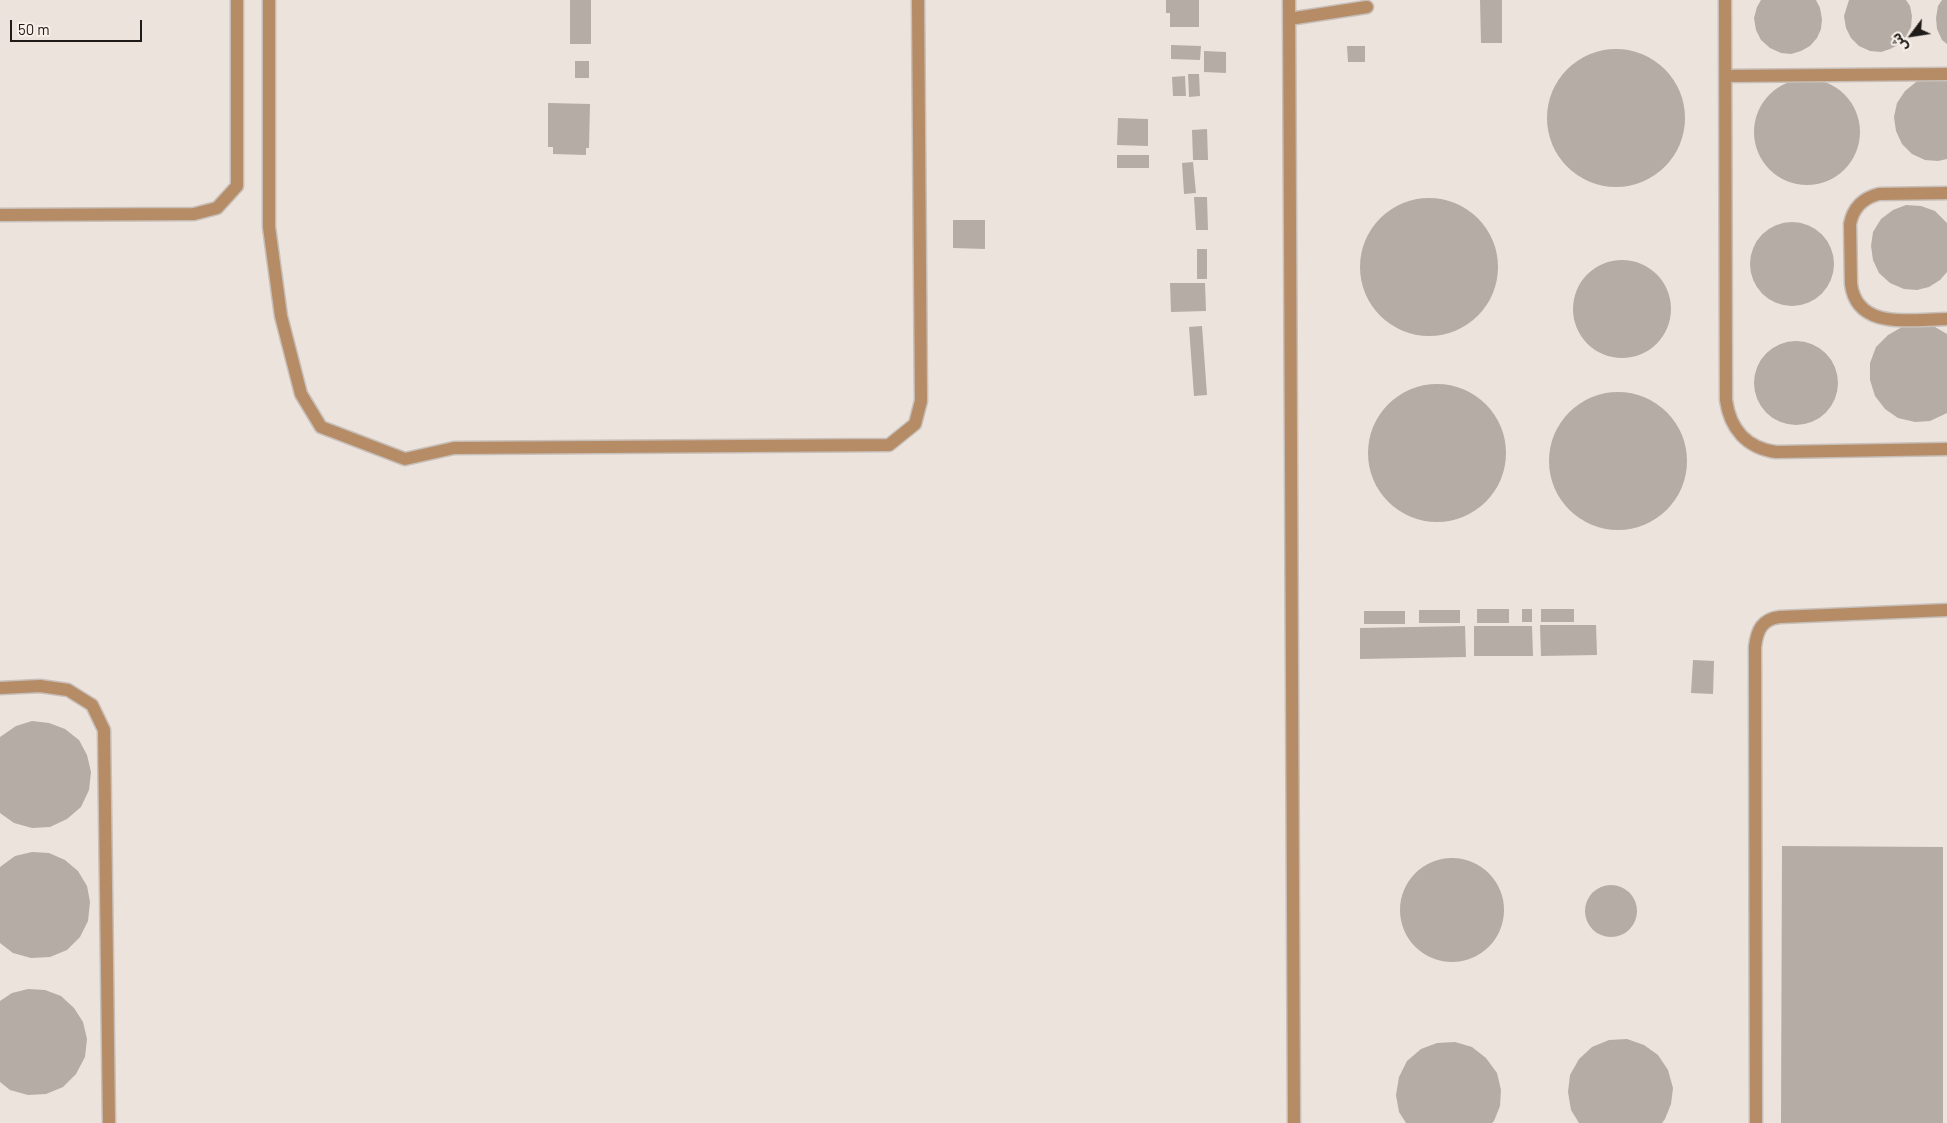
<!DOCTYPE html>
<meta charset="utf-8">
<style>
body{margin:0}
#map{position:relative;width:1947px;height:1123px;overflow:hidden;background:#ece3dc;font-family:Barlow,"Noto Sans Arabic",sans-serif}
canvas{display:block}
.north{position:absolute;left:1887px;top:10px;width:50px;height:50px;-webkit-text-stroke:4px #f9f0e9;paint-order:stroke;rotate:239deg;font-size:14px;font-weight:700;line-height:20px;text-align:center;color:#1e1b18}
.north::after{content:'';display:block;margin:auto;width:18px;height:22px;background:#1e1b18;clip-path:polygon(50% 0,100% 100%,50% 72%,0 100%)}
.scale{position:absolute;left:10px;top:20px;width:132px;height:22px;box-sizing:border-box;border:2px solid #1e1b18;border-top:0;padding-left:6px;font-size:15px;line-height:18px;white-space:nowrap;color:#1e1b18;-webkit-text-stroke:4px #f9f0e9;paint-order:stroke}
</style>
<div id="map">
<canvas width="1947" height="1123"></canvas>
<div class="north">ش</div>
<div class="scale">50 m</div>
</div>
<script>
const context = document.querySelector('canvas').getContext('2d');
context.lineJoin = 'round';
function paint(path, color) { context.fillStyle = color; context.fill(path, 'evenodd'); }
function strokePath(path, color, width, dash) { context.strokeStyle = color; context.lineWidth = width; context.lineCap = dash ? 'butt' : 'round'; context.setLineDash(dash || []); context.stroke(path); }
const building = new Path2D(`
 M570 0H591V44H570Z
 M1166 0H1199V27H1170V13H1166Z
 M1480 0H1502V43H1481Z
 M1761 0H1816L1820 8 1822 19 1821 29 1817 38 1810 46 1801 51 1791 54 1781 53 1770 48 1761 40 1756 30 1754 18 1757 7Z
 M1849 0H1906L1910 6 1912 16 1911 27 1906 36 1900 44 1890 49 1881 52 1870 51 1859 46 1851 38 1846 28 1844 16Z
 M1942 0H1947V44L1942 40 1937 29 1936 18 1938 6Z
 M1171 45 1201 46 1200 60 1171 59Z
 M1347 46H1365V62H1348Z
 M1547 118a69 69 0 1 1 138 0a69 69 0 1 1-138 0Z
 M1204 51 1226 52V73L1204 72Z
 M575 61H589V78H575Z
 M1188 74H1199L1200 96 1189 97Z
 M1185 76 1186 96H1173L1172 77Z
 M1930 77 1947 79V159L1938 161 1925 160 1912 154 1902 144 1896 131 1894 117 1897 103 1905 91 1916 82Z
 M1754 132a53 53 0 1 1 106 0a53 53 0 1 1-106 0Z
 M548 103 590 104 589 148H586V155L553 154V147H548Z
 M1118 118 1148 119V146L1117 145Z
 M1207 129 1208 160H1193L1192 130Z
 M1117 155H1149V168H1117Z
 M1193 162 1196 193 1184 194 1182 163Z
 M1194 197H1207L1208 230H1196Z
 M1360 267a69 69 0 1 1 138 0a69 69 0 1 1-138 0Z
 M1906 205 1921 206 1935 211 1947 223V272L1940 280 1929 287 1917 290 1904 289 1890 283 1879 273 1873 260 1871 246 1873 232 1881 219 1893 210Z
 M953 220H985V249L953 248Z
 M1750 264a42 42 0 1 1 84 0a42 42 0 1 1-84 0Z
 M1197 249H1207V279H1197Z
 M1573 309a49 49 0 1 1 98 0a49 49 0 1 1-98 0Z
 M1170 283H1205L1206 311 1171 312Z
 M1919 324 1935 327 1947 334V413L1930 421 1915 422 1898 418 1885 409 1875 396 1870 380V363L1876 347 1888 335 1902 327Z
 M1202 326 1207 395 1194 396 1189 327Z
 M1754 383a42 42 0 1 1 84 0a42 42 0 1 1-84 0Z
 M1368 453a69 69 0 1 1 138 0a69 69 0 1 1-138 0Z
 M1549 461a69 69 0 1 1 138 0a69 69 0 1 1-138 0Z
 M1477 609H1509V623H1477Z
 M1522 609H1532V622H1522Z
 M1541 609H1574V622H1541Z
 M1419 610H1460V623H1419Z
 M1364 611H1405V624H1364Z
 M1540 625H1596L1597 655 1541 656Z
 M1465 626 1466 657 1360 659V628Z
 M1474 626H1532L1533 656H1474Z
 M1693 660 1714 661 1713 694 1691 693Z
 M32 721 49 723 65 729 79 740 87 755 91 772 89 790 81 807 67 819 50 827 32 828 14 823 0 813V737L16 726Z
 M1782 846 1943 847V1123H1781Z
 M32 852 49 853 65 860 78 871 87 886 90 902 88 921 80 937 67 950 50 957 31 958 13 953 0 943V867L15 856Z
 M1400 910a52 52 0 1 1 104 0a52 52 0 1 1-104 0Z
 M1585 911a26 26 0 1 1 52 0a26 26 0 1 1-52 0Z
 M28 989 45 990 61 996 74 1008 83 1022 87 1039 85 1057 76 1074 63 1087 46 1094 28 1095 10 1090 0 1082V1001L12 993Z
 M1627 1039 1644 1045 1658 1055 1668 1070 1673 1088 1671 1104 1665 1119 1662 1123H1579L1571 1110 1568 1092 1570 1075 1579 1059 1592 1047 1609 1040Z
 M1455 1042 1472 1047 1486 1058 1497 1073 1501 1090 1500 1106 1494 1121 1492 1123H1406L1399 1112 1396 1095 1399 1077 1407 1061 1421 1049 1437 1043Z`);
const minor = new Path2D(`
 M269 0V227L281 316 301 394 321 427 405 459 454 448 889 445 915 424 921 401 918 0
 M1289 0 1294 1123
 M1725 0 1726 400C1730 429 1747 448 1776 452L1947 449
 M1289 19 1367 7
 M1726 76 1947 74
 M1947 193 1879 194C1863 198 1853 208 1850 224L1851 284C1857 331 1912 319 1947 319
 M0 215 194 214 217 208 237 186V0
 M0 688 40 686 68 690 92 705 104 730 109 1123
 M1756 1123 1755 647C1757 630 1762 619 1780 617L1947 610`);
paint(building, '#b5aca6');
strokePath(minor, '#c7bfb9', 15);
strokePath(minor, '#b68c67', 12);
</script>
